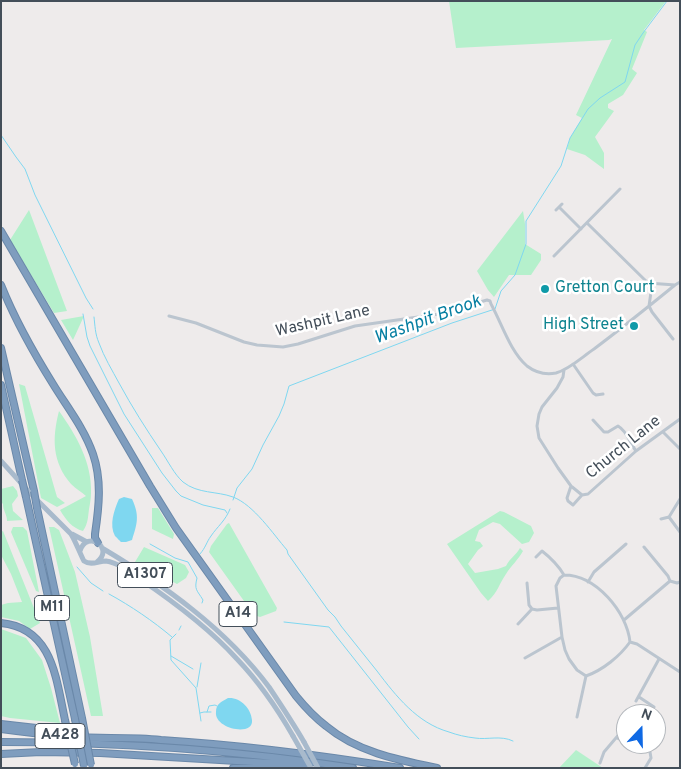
<!DOCTYPE html>
<style>
body{margin:0}
#map{position:relative;width:681px;height:769px;overflow:hidden;background:#eeebeb;font-family:Overpass,sans-serif}
canvas{display:block}
.frame{position:absolute;inset:0;border:2px solid #434e59;pointer-events:none}
.north{position:absolute;left:616px;top:704px;width:50px;height:50px;box-sizing:border-box;background:#fff;border:1px solid #b4b8bd;border-radius:50%;rotate:21deg;font-size:14px;font-weight:700;line-height:20px;text-align:center;color:#434e59}
.north::after{content:'';display:block;margin:auto;width:18px;height:22px;background:#0f69e4;clip-path:polygon(50% 0,100% 100%,50% 72%,0 100%)}
</style>
<div id="map">
<canvas width="681" height="769"></canvas>
<div class="frame"></div>
<div class="north">N</div>
</div>
<script>
const context = document.querySelector('canvas').getContext('2d');
context.lineJoin = 'round';
function paint(path, color) { context.fillStyle = color; context.fill(path, 'evenodd'); }
function strokePath(path, color, width, dash) { context.strokeStyle = color; context.lineWidth = width; context.lineCap = dash ? 'butt' : 'round'; context.setLineDash(dash || []); context.stroke(path); }
function label(font, color, halo, rows, align = 'center') {
  context.font = font + ' Overpass,sans-serif'; context.lineWidth = 5; context.setLineDash([]); context.textBaseline = 'middle'; context.strokeStyle = halo; context.fillStyle = color; for (const [text, x, y, turn = 0] of rows) {
    context.save(); context.translate(x, y); context.rotate((+turn || 0) * Math.PI / 180); context.textAlign = isNaN(turn) ? turn : align; if (halo) context.strokeText(text, 0, 0); context.fillText(text, 0, 0); context.restore();
  }
}
const green = new Path2D(`
 M449 1H666L644 30 647 32 632 69 637 73 623 95 608 104V108L614 111 595 137 604 153V169L585 155 567 149 570 138 582 118 576 115 612 39 609 40 456 48Z
 M29 210 67 311 54 313 10 240Z
 M523 211 525 224V244L541 254V260L531 275H509L494 297 488 290 477 271Z
 M84 316 73 340 61 320Z
 M19 384 25 386 57 497 65 503 57 507 41 498Z
 M59 411C76 435 92 462 91 493 91 498 90 504 89 509 88 517 88 524 83 531 72 528 66 520 60 510L86 496C82 492 76 489 71 484 52 462 52 438 59 411Z
 M13 486 17 491 18 496 12 504 13 511 23 520 7 521C7 514 3 511 3 504L1 502V489Z
 M152 508H158L174 534 173 539 152 529Z
 M500 511 504 512 531 526 534 533 529 542 522 544 500 524 493 522 479 530 475 541 480 542 483 546 478 550 468 564 475 573 498 569 506 566C510 558 516 555 520 548L523 551C518 560 511 566 506 574 499 584 498 592 488 601L481 593 447 544Z
 M229 523 277 608 276 611 260 617 254 615 209 552 211 546 227 524Z
 M13 527H23L27 531 39 592 36 591 11 532Z
 M49 527H54L59 530 75 572 90 637 103 716H91Z
 M3 531 40 623 30 629 19 621 1 617V605L8 603 22 602 11 574 1 555V532Z
 M144 547 185 565 189 572 186 578 177 584 135 562Z
 M1 629 26 638 42 660 51 688 60 723 10 718 1 716Z
 M576 750 603 768H559Z`);
const water = new Path2D(`
 M124 497 132 499C140 516 137 524 132 540L126 542H121C121 542 116 537 115 536 109 525 114 510 119 499Z
 M228 698C240 697 251 708 252 720 254 737 214 729 216 712 216 704 221 702 228 698Z`);
const stream = new Path2D(`
 M1 135 16 157 25 169 35 195 86 298 93 309
 M83 314 87 337 90 346 124 414 162 473 176 491 181 496 203 505 225 510 227 513
 M94 317C95 325 95 334 99 343 104 357 112 370 119 383 132 407 146 429 161 451 168 461 174 474 183 482 198 494 217 491 233 497 254 505 273 534 287 550L288 554 328 610 335 617 341 626C353 641 365 656 377 671 396 696 417 723 449 732 457 735 466 737 475 738 487 740 501 735 513 741
 M233 500 237 488 252 469 263 445 279 416 284 404 289 386 452 323 495 309 501 291 515 275 526 244V221L561 166 570 138 588 109 600 98 625 82 635 45 643 33 667 1
 M150 544 175 558 188 562 197 578C194 590 197 590 203 600L202 603
 M200 554C206 547 206 543 211 536 217 527 226 520 230 509
 M77 567 91 583 103 591
 M109 594C131 606 153 621 172 637
 M284 622 329 627 408 727 419 739
 M179 630 181 626
 M176 634 170 640 171 660 196 688 201 721
 M171 656 193 669
 M197 687 201 663
 M207 712 209 706 215 705 217 706
 M200 713 204 712H211`);
const street = new Path2D(`
 M559 207 581 229
 M556 210 562 204
 M587 223 648 283 651 292 649 306 652 312 673 339
 M554 256 620 189
 M648 283 675 285
 M169 316 196 323 244 342 257 345 283 347 298 344 355 326 439 314 487 300 490 301 491 304C502 324 510 351 527 366 536 373 545 375 556 373 570 369 582 357 594 349 622 328 648 307 675 285L680 282
 M573 364 593 393 596 395 603 394
 M564 370 563 377 557 388 542 407 539 414 537 426 539 438 558 468 571 486 582 495
 M593 420 604 432H608L618 426C627 431 630 443 636 451
 M663 432 680 449
 M571 486 567 498 568 501 573 505 582 495 588 494 636 451 680 419
 M680 499 669 517 680 532
 M661 519 669 517
 M644 547 668 576 670 581 677 583 680 582
 M536 557 542 551C551 558 558 565 564 575
 M564 575C596 575 627 612 630 642 620 656 603 670 586 676L577 670 569 659 565 650 562 637 556 586 560 578Z
 M588 582 594 572 626 544
 M527 583 529 605 532 609
 M532 609 537 610 558 608
 M624 620 670 581
 M518 624 532 609
 M630 642 637 644 680 672
 M525 658 562 637
 M639 697 654 707
 M636 701 659 659
 M577 717 586 676
 M617 738 626 742
 M630 744 641 746 650 752 651 758 645 768
 M600 763 604 752 621 732`);
const primary = new Path2D(`
 M1 461 30 493 71 534C75 540 82 558 84 561 91 566 99 561 106 561 119 563 130 572 140 579 174 602 209 628 237 659 259 682 277 708 293 736
 M72 534 87 542
 M102 548C164 585 226 629 269 687 281 705 293 723 304 742
 M80 551C87 529 115 548 97 562`);
const highway = new Path2D(`
 M1 231 150 486 176 528 296 696C305 707 314 717 326 726 357 752 398 760 437 768
 M1 285C15 320 33 352 53 384 67 407 84 428 93 454 102 480 99 507 95 534V538L98 543
 M1 348 34 491
 M1 385 22 480
 M26 497 75 719
 M37 508 82 718
 M1 623C53 628 56 679 65 720
 M1 724 72 732
 M1 729C38 734 75 738 111 738 128 738 144 738 161 740 241 745 320 755 400 768
 M1 742C119 742 237 750 353 768
 M1 754 41 752 100 753 305 765
 M233 768H283`);
const primaryBridge = new Path2D(`
 M293 736 311 768
 M304 742 318 768`);
const highwayBridge = new Path2D(`
 M22 480 26 497
 M34 491 37 508
 M82 718 91 765
 M75 719 84 766
 M65 720 75 764`);
const markers = [
 [545,289,5,"#0f9aa8"],
 [634,326,5,"#0f9aa8"]
];
const shields = [
 [145,575,55],
 [52,608,35],
 [238,614,38],
 [60,736,50]
];
const shieldNames = [
 ["A1307",145,575],
 ["M11",52,608],
 ["A14",238,614],
 ["A428",60,736]
];
const cultureNames = [
 ["Gretton Court",555,289],
 ["High Street",624,326,"right"]
];
const streetNames = [
 ["Washpit Lane",323,322,-13],
 ["Church Lane",624,448,-39]
];
const waterNames = [
 ["Washpit Brook",428,321,-20]
];
paint(green, '#b5f0cc');
paint(water, '#7fd7f0');
strokePath(stream, '#7fd7f0', 1);
strokePath(highway, '#6a88a9', 8);
strokePath(street, '#bbc5cf', 3);
strokePath(primary, '#a8bacc', 5);
strokePath(highway, '#7f9dbe', 6);
strokePath(highwayBridge, '#6a88a9', 8, []);
strokePath(primaryBridge, '#a8bacc', 5);
strokePath(highwayBridge, '#7f9dbe', 6);
for (const [x, y, r, color] of markers) { const dot = new Path2D(); dot.arc(x, y, r, 0, 2 * Math.PI); context.fillStyle = color; context.fill(dot); strokePath(dot, '#fff', 2); }
for (const [x, y, w] of shields) { const box = new Path2D(); box.roundRect(x - w / 2, y - 12.5, w, 25, 4); context.fillStyle = '#fff'; context.fill(box); strokePath(box, '#434e59', 1); }
label('bold 15px', '#434e59', null, shieldNames);
label('16px', '#0d838f', '#fff', cultureNames, 'left');
label('16px', '#434e59', '#fff', streetNames);
label('italic 18px', '#067fa2', '#fff', waterNames);
</script>
